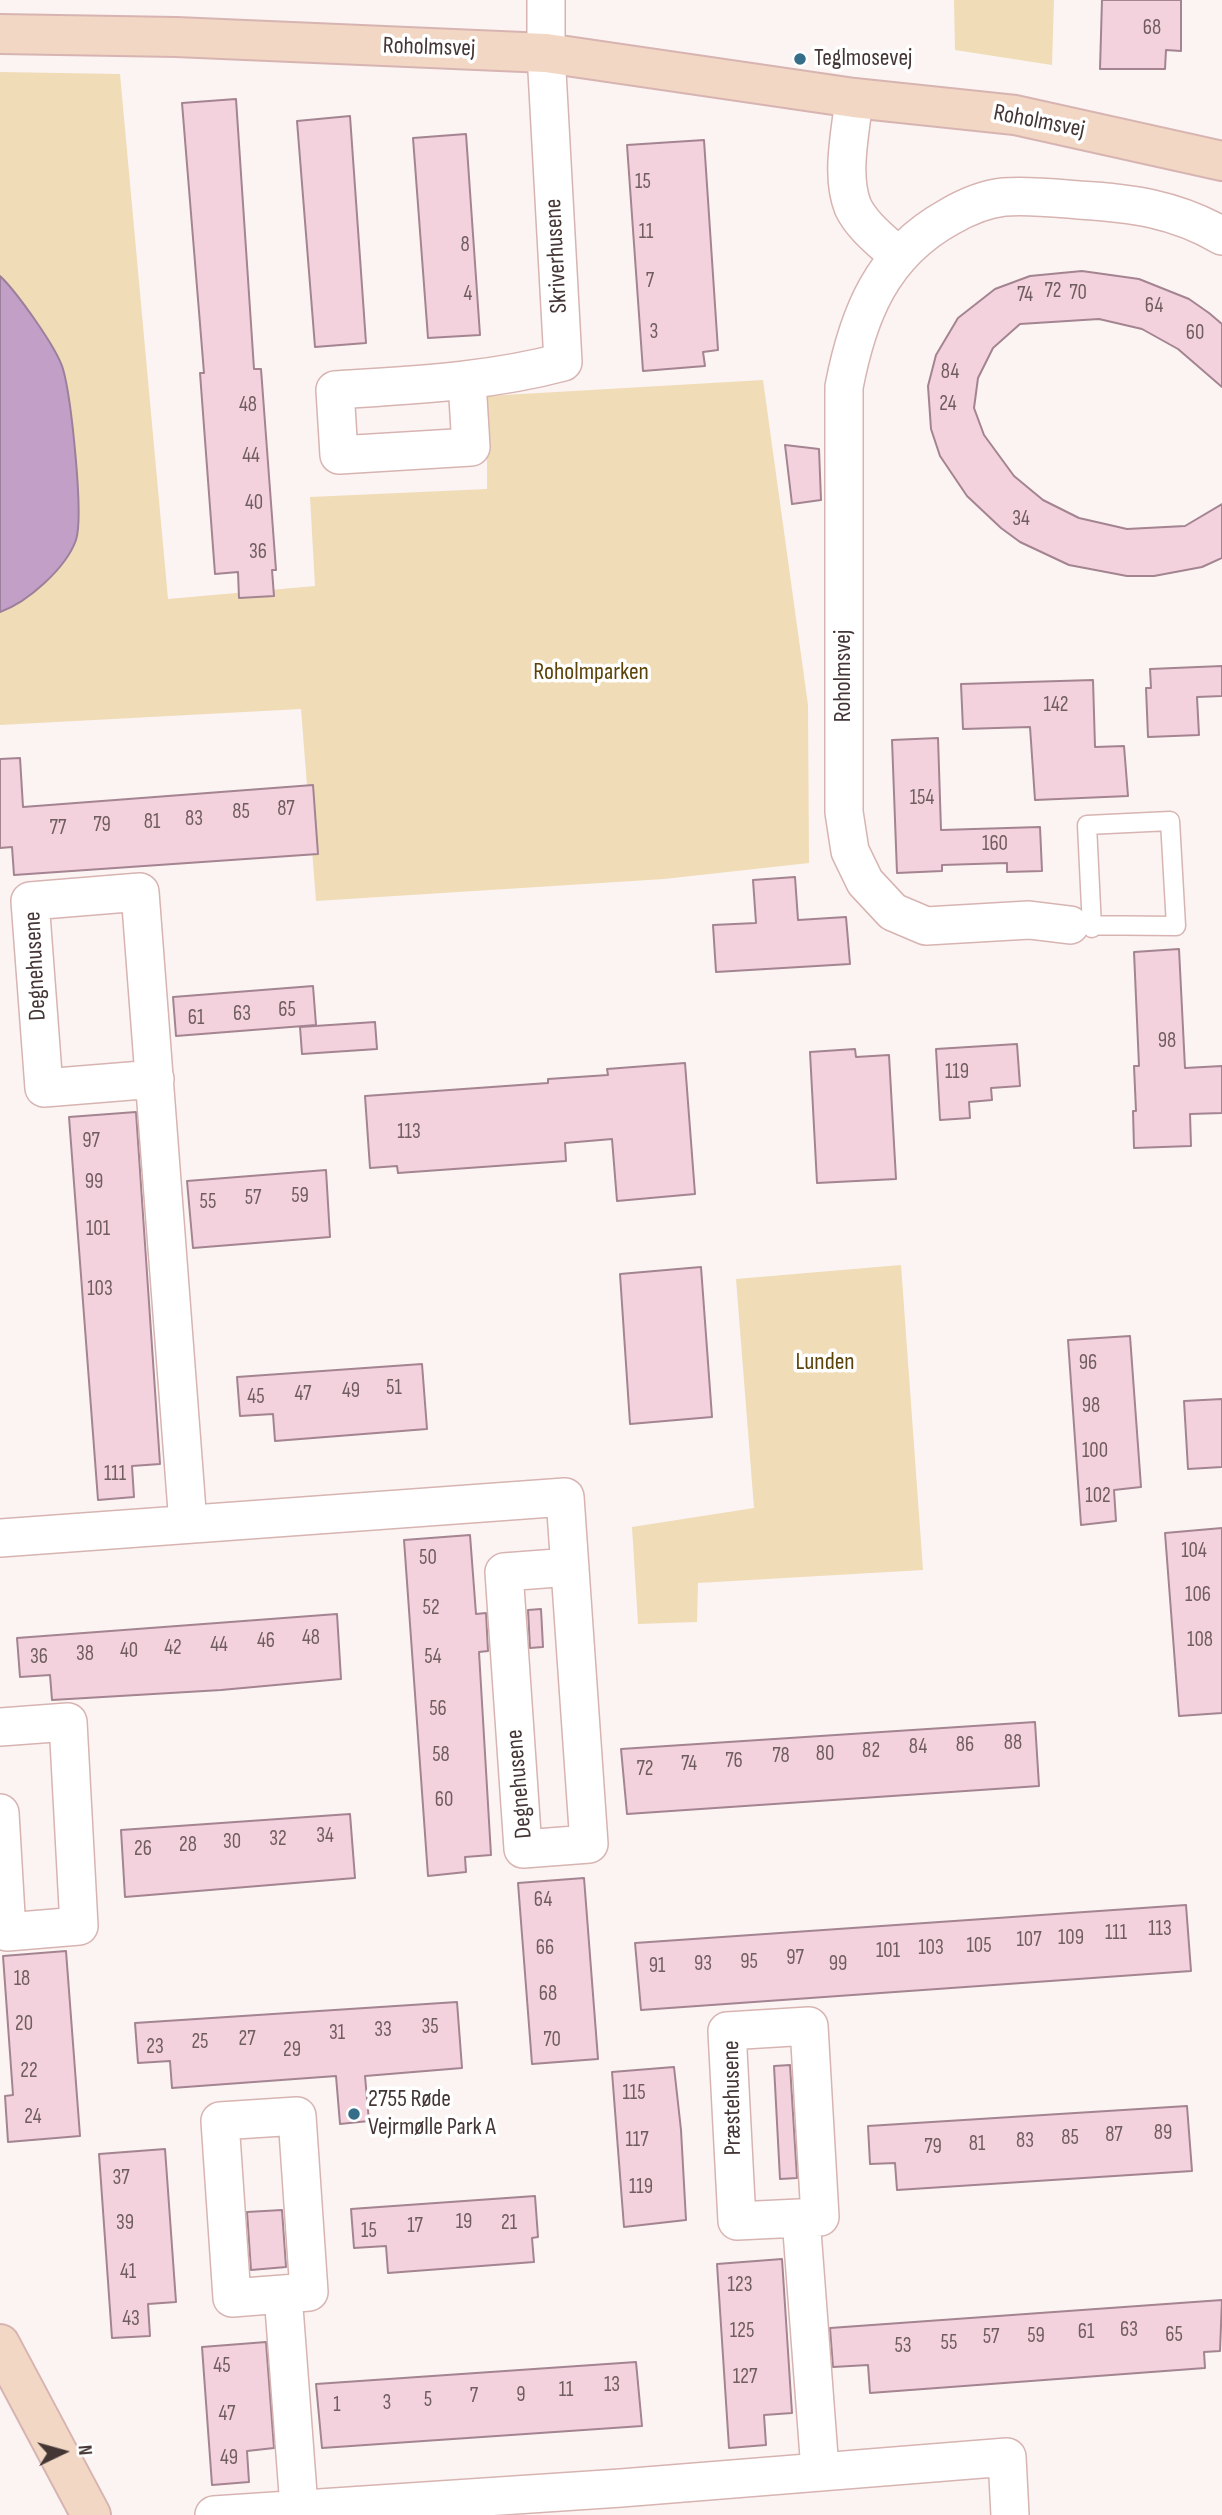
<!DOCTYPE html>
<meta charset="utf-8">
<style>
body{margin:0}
#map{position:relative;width:1222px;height:2515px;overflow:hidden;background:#fbf4f3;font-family:"Sofia Sans Condensed",sans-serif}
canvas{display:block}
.north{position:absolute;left:28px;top:2417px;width:70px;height:70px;-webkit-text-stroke:5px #fff;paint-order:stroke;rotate:85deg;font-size:19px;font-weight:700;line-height:28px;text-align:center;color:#443635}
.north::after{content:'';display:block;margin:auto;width:24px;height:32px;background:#443635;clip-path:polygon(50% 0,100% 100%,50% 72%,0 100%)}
</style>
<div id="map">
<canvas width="1222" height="2515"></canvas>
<div class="north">N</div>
</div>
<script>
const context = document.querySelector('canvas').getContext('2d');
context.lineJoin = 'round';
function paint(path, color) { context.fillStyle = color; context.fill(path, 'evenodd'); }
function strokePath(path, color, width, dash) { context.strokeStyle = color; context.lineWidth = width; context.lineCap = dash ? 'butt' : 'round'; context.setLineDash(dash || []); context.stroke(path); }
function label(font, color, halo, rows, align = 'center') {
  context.font = font + ' "Sofia Sans Condensed",sans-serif'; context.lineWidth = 7; context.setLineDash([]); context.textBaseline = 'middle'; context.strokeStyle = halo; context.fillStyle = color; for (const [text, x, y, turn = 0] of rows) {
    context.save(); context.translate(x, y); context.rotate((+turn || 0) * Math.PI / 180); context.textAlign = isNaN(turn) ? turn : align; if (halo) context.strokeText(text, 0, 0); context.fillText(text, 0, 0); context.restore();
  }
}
const green = new Path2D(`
 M954 0H1054L1052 65 955 50Z
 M0 72 120 74 168 599 315 586 310 497 487 489V396L763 380 808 705 809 863 664 879 316 901 301 709 0 725Z
 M901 1265 923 1570 698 1583 697 1622 638 1624 632 1527 754 1508 736 1279Z`);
const water = new Path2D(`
 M0 276C16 291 57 348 63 369 71 397 84 515 76 540 66 568 28 602 0 612Z`);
const building = new Path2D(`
 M1102 0H1181V51L1166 50 1165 69H1100Z
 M236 99 254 369H261L276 570H272L274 596 239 598 238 572 215 574 200 373H204L182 103Z
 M350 116 366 343 315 347 297 121Z
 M466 134 480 335 428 338 413 138Z
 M704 140 718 350 703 352 705 366 643 371 627 145Z
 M1082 271 1139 279 1189 299 1209 313 1222 324V387L1178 349 1142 329 1099 319 1020 324 993 348 978 378 974 408 984 435 1014 476 1043 500 1079 518 1127 529 1185 526 1222 504V558L1202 567 1154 576H1127L1069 565 1020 542 1001 528 967 496 940 456 931 429 928 386 936 355 958 318 995 289 1030 276Z
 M785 445 819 449 821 500 792 504Z
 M1222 666V696L1197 697 1199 735 1148 737 1146 688H1151L1150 669Z
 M1093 680 1095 747 1124 746 1128 796 1035 800 1030 727 963 729 961 684Z
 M938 738 941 830 1040 827 1042 871 1007 872V863L942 865V871L897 873 892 740Z
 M20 758 23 807 313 785 318 854 14 875 12 847 0 848V759Z
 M795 877 798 920 846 917 850 964 716 972 713 925 756 923 753 880Z
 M1179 949 1185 1068 1222 1066V1113L1190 1114 1191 1146 1134 1148 1133 1111H1136L1134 1066H1139L1134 952Z
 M313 986 316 1025 176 1036 173 997Z
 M375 1022 377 1049 302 1054 300 1027Z
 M1017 1044 1020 1086 991 1088 992 1100 969 1102 970 1118 940 1120 936 1049Z
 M855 1049 856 1057 889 1055 896 1179 817 1183 810 1052Z
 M685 1063 695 1194 617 1201 612 1139 565 1143 566 1161 398 1173 397 1166 370 1168 365 1096 548 1083V1079L608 1075 607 1069Z
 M136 1112 160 1464 132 1466 134 1497 98 1500 69 1117Z
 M326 1170 330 1237 193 1248 187 1181Z
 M701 1267 712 1417 630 1424 620 1274Z
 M1130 1336 1141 1487 1114 1490 1116 1521 1081 1525 1068 1340Z
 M422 1364 427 1429 275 1441 273 1414 240 1416 237 1377Z
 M1222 1399V1467L1188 1469 1184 1401Z
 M1222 1528V1713L1179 1716 1165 1533Z
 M470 1535 476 1614 486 1613 488 1651 479 1652 491 1855 465 1857 466 1872 428 1876 404 1540Z
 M541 1609 543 1647 530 1648 528 1610Z
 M337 1614 341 1679 221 1690 52 1700 50 1675 20 1677 17 1638Z
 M1035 1722 1039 1786 627 1814 621 1749Z
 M350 1814 355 1878 125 1897 121 1830Z
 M584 1878 598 2059 532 2064 518 1883Z
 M1186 1905 1191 1971 641 2010 635 1943Z
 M66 1951 80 2136 8 2142 5 2096 13 2095 3 1956Z
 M457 2002 462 2068 365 2076 369 2121 340 2124 336 2076 172 2088 170 2061 138 2063 135 2023Z
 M790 2065 797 2178 780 2179 774 2066Z
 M674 2067 681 2130 686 2220 624 2227 612 2072Z
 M1187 2106 1192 2171 897 2190 895 2163 870 2164 868 2126Z
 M165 2149 176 2302 148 2304 150 2336 112 2338 99 2154Z
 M535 2196 538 2237 532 2238 534 2262 388 2273 386 2246 354 2248 351 2209Z
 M282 2210 286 2267 251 2270 247 2212Z
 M782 2259 792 2413 764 2415 766 2445 729 2448 717 2264Z
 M1222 2300 1220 2351 1204 2352 1205 2368 870 2393 868 2365 833 2367 830 2328Z
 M266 2342 274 2448 247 2451 249 2482 212 2485 202 2347Z
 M636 2362 642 2426 322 2448 316 2384Z`);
const lane = new Path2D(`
 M1070 925 1176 926 1170 821 1087 825 1092 928`);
const street = new Path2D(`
 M854 98C851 131 840 175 853 207 862 226 882 241 897 255
 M467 381 471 447 339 455 335 390C412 385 488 382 563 362L546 53V0
 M1070 925 1029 920 926 926 893 912 865 882 850 851 844 812V387C858 314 882 254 949 217 966 207 985 199 1004 197 1028 195 1055 198 1079 200 1131 203 1176 209 1222 236
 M155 1079 44 1088 30 901 140 892C157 1103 174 1314 188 1524
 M0 1538 565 1497 589 1844 523 1849 504 1572 570 1567
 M0 1727 68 1722 79 1926 7 1932 0 1813
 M809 2026 820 2217 737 2221 727 2031Z
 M297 2116 309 2292 232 2298 220 2121Z
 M801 2218 820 2470
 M283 2294 299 2507
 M214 2515 621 2488 1007 2457 1010 2515`);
const secondary = new Path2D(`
 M0 34 176 37 546 53 854 98 1015 115 1222 161
 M0 2344 91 2515`);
const markers = [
 [800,59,7,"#366d88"],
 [354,2114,7,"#366d88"]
];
const numberNames = [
 ["68",1152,29],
 ["15",643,183],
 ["11",646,233],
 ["8",465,246],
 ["7",650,282],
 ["72",1053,292],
 ["70",1078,294],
 ["4",468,295],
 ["74",1025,296],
 ["64",1154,307],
 ["3",654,333],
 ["60",1195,334],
 ["84",950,373],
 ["24",948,405],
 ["48",248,406],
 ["44",251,457],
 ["40",254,504],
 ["34",1021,520],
 ["36",258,553],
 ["142",1056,706],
 ["154",922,799],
 ["87",286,810],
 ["85",241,813],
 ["83",194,820],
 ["81",152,823],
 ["79",102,826],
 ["77",58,829],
 ["160",995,845],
 ["65",287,1011],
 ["63",242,1015],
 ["61",196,1019],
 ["98",1167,1042],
 ["119",957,1073],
 ["113",409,1133],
 ["97",91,1142],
 ["99",94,1183],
 ["59",300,1197],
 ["57",253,1199],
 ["55",208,1203],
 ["101",98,1230],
 ["103",100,1290],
 ["96",1088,1364],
 ["51",394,1389],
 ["49",351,1392],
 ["47",303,1395],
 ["45",256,1398],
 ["98",1091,1407],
 ["100",1095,1452],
 ["111",115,1475],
 ["102",1098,1497],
 ["104",1194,1552],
 ["50",428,1559],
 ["106",1198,1596],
 ["52",431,1609],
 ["48",311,1639],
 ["108",1200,1641],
 ["46",266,1642],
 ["44",219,1646],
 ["42",173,1649],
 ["40",129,1652],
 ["38",85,1655],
 ["36",39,1658],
 ["54",433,1658],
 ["56",438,1710],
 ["88",1013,1744],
 ["86",965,1746],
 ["84",918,1748],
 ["82",871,1752],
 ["80",825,1755],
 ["58",441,1756],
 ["78",781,1757],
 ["76",734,1762],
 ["74",689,1765],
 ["72",645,1770],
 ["60",444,1801],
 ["34",325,1837],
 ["32",278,1840],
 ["30",232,1843],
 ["28",188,1846],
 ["26",143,1850],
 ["64",543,1901],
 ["113",1160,1930],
 ["111",1116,1934],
 ["109",1071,1939],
 ["107",1029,1941],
 ["105",979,1947],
 ["66",545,1949],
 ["103",931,1949],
 ["101",888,1952],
 ["97",795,1959],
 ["95",749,1963],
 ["93",703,1965],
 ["99",838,1965],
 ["91",657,1967],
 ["18",22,1980],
 ["68",548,1995],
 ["20",24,2025],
 ["35",430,2028],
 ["33",383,2031],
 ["31",337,2034],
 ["27",247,2040],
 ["70",552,2041],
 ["25",200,2043],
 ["23",155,2048],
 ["29",292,2051],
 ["22",29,2072],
 ["115",634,2094],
 ["24",33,2118],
 ["89",1163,2134],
 ["87",1114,2136],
 ["85",1070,2139],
 ["117",637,2141],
 ["83",1025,2142],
 ["81",977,2145],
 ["79",933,2148],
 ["37",121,2179],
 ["119",641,2188],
 ["19",464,2223],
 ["39",125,2224],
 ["21",509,2224],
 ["17",415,2227],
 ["15",369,2232],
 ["41",128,2273],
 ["123",740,2286],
 ["43",131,2320],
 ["63",1129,2331],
 ["125",742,2332],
 ["61",1086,2333],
 ["65",1174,2336],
 ["59",1036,2337],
 ["57",991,2338],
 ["55",949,2344],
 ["53",903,2347],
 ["45",222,2367],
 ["127",745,2378],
 ["13",612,2386],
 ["11",566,2391],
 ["9",521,2396],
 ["7",474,2397],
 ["5",428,2401],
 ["3",387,2404],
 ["1",337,2406],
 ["47",227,2415],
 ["49",229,2459]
];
const streetNames = [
 ["Roholmsvej",429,48,2],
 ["Roholmsvej",1039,122,11],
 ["Skriverhusene",557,256,-93],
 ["Roholmsvej",844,676,-90],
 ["Degnehusene",36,966,-93],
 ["Degnehusene",520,1784,-95],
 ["Præstehusene",733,2098,-91]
];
const poiNames = [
 ["Teglmosevej",814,59],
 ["2755 Røde",368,2100],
 ["Vejrmølle Park A",368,2128]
];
const parkNames = [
 ["Roholmparken",591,673],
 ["Lunden",825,1363]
];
paint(green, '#f0dcb7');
paint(water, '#c29fc7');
strokePath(water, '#9c809b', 2);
paint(building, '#f3d2de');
strokePath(building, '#a38490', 2);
strokePath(lane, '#d7b4b1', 21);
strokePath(street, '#d7b4b1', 40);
strokePath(secondary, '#d7b4b1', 42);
strokePath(lane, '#fff', 18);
strokePath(street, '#fff', 37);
strokePath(secondary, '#f2d7c4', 38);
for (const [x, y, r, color] of markers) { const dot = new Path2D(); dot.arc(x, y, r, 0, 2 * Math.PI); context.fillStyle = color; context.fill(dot); strokePath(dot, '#fff', 2.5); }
label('21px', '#705d5f', null, numberNames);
label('24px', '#443635', '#fff', streetNames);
label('24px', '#443635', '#fff', poiNames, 'left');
label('24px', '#5c4307', '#fff', parkNames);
</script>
